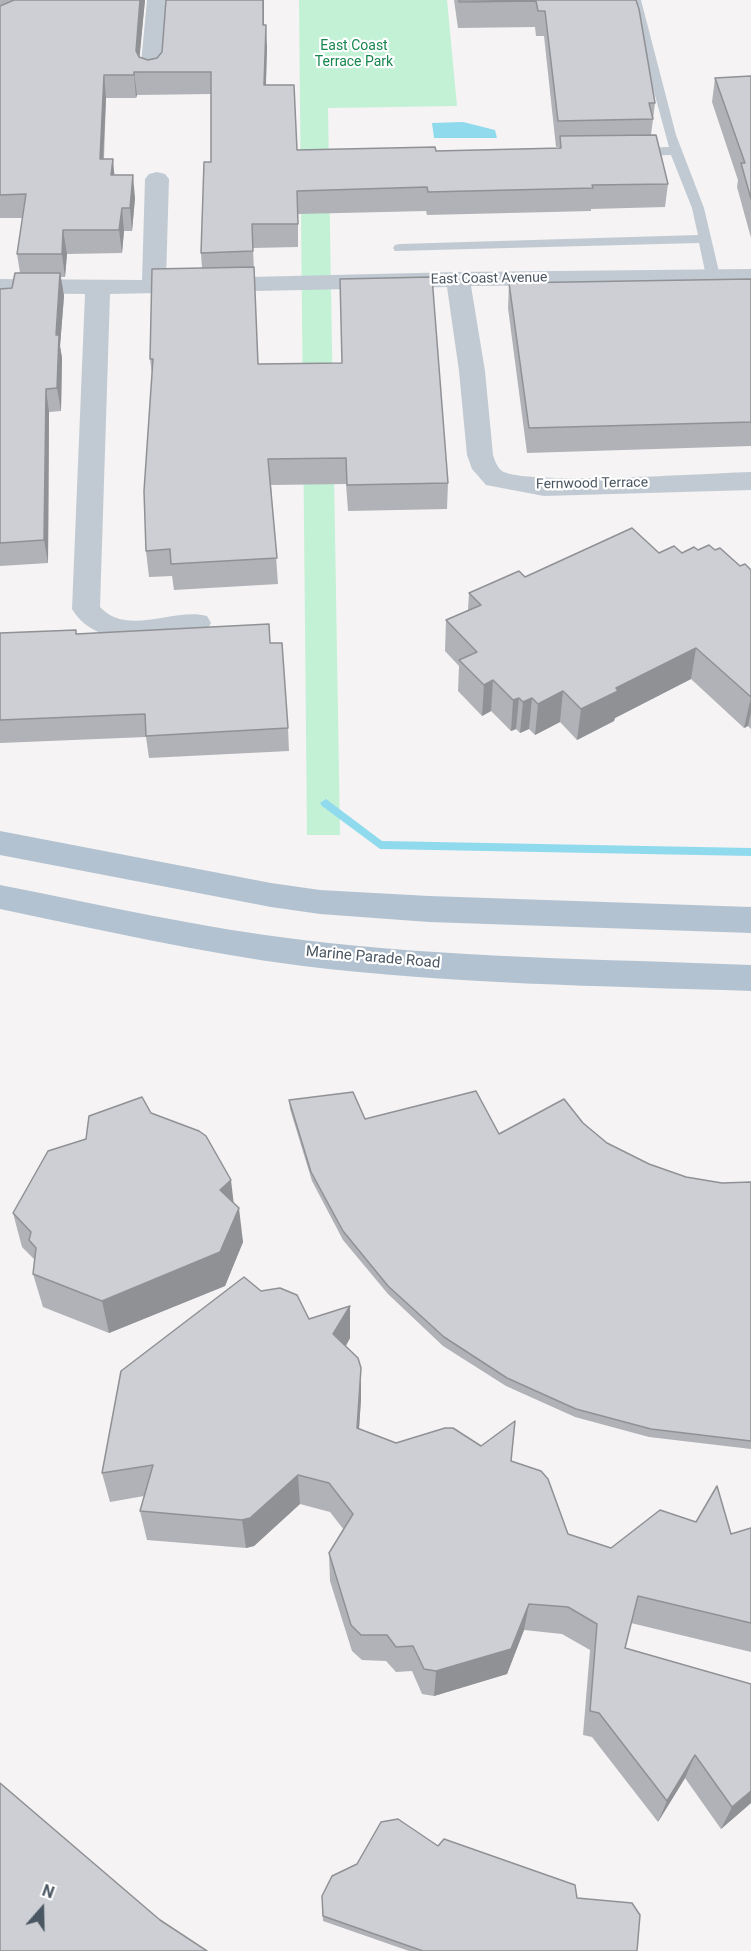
<!DOCTYPE html>
<style>
body{margin:0}
#map{position:relative;width:751px;height:1951px;overflow:hidden;background:#f5f3f3;font-family:Roboto,sans-serif}
canvas{display:block}
.north{position:absolute;left:12px;top:1879px;width:60px;height:60px;-webkit-text-stroke:4px #fff;paint-order:stroke;rotate:20deg;font-size:16px;font-weight:700;line-height:24px;text-align:center;color:#4a5661}
.north::after{content:'';display:block;margin:auto;width:21px;height:27px;background:#4a5661;clip-path:polygon(50% 0,100% 100%,50% 72%,0 100%)}
</style>
<div id="map">
<canvas width="751" height="1951"></canvas>
<div class="north">N</div>
</div>
<script>
const context = document.querySelector('canvas').getContext('2d');
context.lineJoin = 'round';
function paint(path, color) { context.fillStyle = color; context.fill(path, 'evenodd'); }
function strokePath(path, color, width, dash) { context.strokeStyle = color; context.lineWidth = width; context.lineCap = dash ? 'butt' : 'round'; context.setLineDash(dash || []); context.stroke(path); }
function label(font, color, halo, rows, align = 'center') {
  context.font = font + ' Roboto,sans-serif'; context.lineWidth = 4.5; context.setLineDash([]); context.textBaseline = 'middle'; context.strokeStyle = halo; context.fillStyle = color; for (const [text, x, y, turn = 0] of rows) {
    context.save(); context.translate(x, y); context.rotate((+turn || 0) * Math.PI / 180); context.textAlign = isNaN(turn) ? turn : align; if (halo) context.strokeText(text, 0, 0); context.fillText(text, 0, 0); context.restore();
  }
}
const green = new Path2D(`
 M299 0H447L457 106 328 108 340 835H307Z`);
const water = new Path2D(`
 M463 122 495 130 497 138H434L432 123Z`);
const stream = new Path2D(`
 M326 799 382 841 751 848V856L380 849 322 806 320 803Z`);
const lane = new Path2D(`
 M629 0H641L676 135 704 208 720 276 718 279H708L706 276 699 243 395 251 393 248 395 245 400 244 698 235 692 208 671 155 636 156 630 152 636 148 669 147Z`);
const street = new Path2D(`
 M147 0H167L162 74 159 79 151 81 143 79 140 74Z
 M157 172 165 174 169 179 166 279 458 272 751 269V283L471 286 485 371 493 455C495 461 497 467 502 471 526 486 711 473 751 472V490L544 496 486 485 472 469 467 455 459 371 447 287 110 294 100 607C127 637 175 607 207 616L211 623 207 630C166 642 98 652 72 609L85 294 0 293V279L142 280 145 179 149 174Z`);
const primary = new Path2D(`
 M0 831 271 883 320 890 429 896 751 907V933L429 922 320 914 271 907 0 855Z
 M0 885C101 905 201 928 303 940 452 958 602 959 751 965V991C602 986 451 984 303 966 201 953 101 930 0 909Z`);
const wall = new Path2D(`
 M0 0H145L139 58 148 60 157 58 162 52 166 0H264V25L267 48 266 85 297 150 436 151 559 148V147H556L544 36H536L535 27 458 28 454 0H636L655 103 651 135 668 184 665 207 591 209V211L427 215 426 211 298 214V247L253 248 258 364 448 483 447 509 348 511 346 484 271 485 278 584 174 590 172 576 149 577 146 551 152 374 150 359 202 268 201 253 211 162V94L137 95 136 98H106L104 159 114 175 135 198 132 231H124L122 253 67 254 65 277H61L64 296 60 346 62 358 61 411 49 412 48 563 0 566V289L12 288 20 273 17 254 23 218H0V6L4 5H0Z
 M751 76V238L737 187 738 180 712 102 715 78Z
 M751 279V446L527 453 508 308 509 283Z
 M698 550H715L740 566 751 570V729L748 726 744 728 691 679 615 718 614 721 577 740 560 722 535 735 529 729 520 733 516 729 511 731 491 711 482 716 458 691 459 666 445 651 446 620 468 610 469 593 525 577 659 553H682Z
 M0 633 77 634 270 643 288 728 289 751 149 758 146 737 0 743Z
 M289 1100 365 1119 499 1134 583 1123 607 1143 649 1164 686 1177 722 1183 751 1182V1449L649 1437 575 1417 506 1386 443 1346 388 1294 343 1240 312 1181 290 1109Z
 M151 1113 233 1203 243 1242 225 1286 109 1333 43 1307 33 1274 35 1260 22 1247 13 1213 86 1139Z
 M261 1291 309 1319 350 1338 346 1346 361 1399 359 1429 396 1443 481 1446 511 1461 568 1534 611 1548 731 1534 751 1528V1652L631 1623 625 1648 751 1684V1803L721 1829 685 1778 658 1822 592 1737 583 1735 590 1650 562 1634 524 1630 507 1674 434 1696 422 1694 412 1671 396 1672 386 1661 362 1660 352 1651 330 1581 329 1553 344 1530 330 1512 300 1504 254 1546 246 1548 147 1540 140 1511 144 1496 110 1502 102 1473Z
 M438 1846 577 1898 637 1951H409L323 1921 322 1896Z`);
const shadedWall = new Path2D(`
 M140 0H145L138 74 136 51Z
 M263 0H264V48L263 25Z
 M266 25 267 48 265 108 264 85Z
 M134 72 137 95 136 98 134 75Z
 M104 75 106 98 102 182 100 159Z
 M113 159 115 182 111 175Z
 M133 175 135 198 132 231 130 208Z
 M122 208 124 231 122 253 119 230Z
 M63 230 67 254 65 277 62 254Z
 M60 273 64 296 60 346 62 358 61 411 57 388 56 335Z
 M46 389 49 412 48 563 44 540Z
 M696 648 691 679 615 718 614 721 577 740 581 709 616 688Z
 M493 680 491 711 482 716 484 685Z
 M563 691 560 722 535 735 538 704Z
 M751 697V712L748 726 744 728Z
 M519 698 516 729 511 731 513 700Z
 M532 698 529 729 520 733 523 702Z
 M231 1180 235 1214 220 1190Z
 M239 1208 243 1242 225 1286 109 1333 102 1301Z
 M350 1306V1338L335 1365 333 1334Z
 M361 1368V1399L357 1458V1428Z
 M298 1475 300 1504 254 1546 246 1548 242 1520Z
 M529 1604 524 1630 507 1674 434 1696 436 1671Z
 M695 1755 685 1778 658 1822 667 1801Z
 M751 1791V1803L721 1829 732 1807Z`);
const building = new Path2D(`
 M14 0H140L136 51 139 57 148 60 157 58 162 52 166 0H263V25H266L264 85H294L297 150 435 147 436 151 561 148 560 136 656 135 668 184 592 185 593 188 428 192 427 187 297 191 298 224H252L253 251 201 253 204 162H211V72H134V75H104L100 159H113L111 175H133L130 208H122L119 230H63L62 254H17L26 194 0 195V6Z
 M459 0H636L639 9 655 103H649L653 119 558 121 545 11H538L536 1 459 2Z
 M751 76V199L741 163H745L715 78Z
 M254 267 258 364 342 363 340 279 432 277 448 483 347 485 346 458 268 459 277 558 171 564 170 549 146 551 144 491 153 359H150L152 269Z
 M15 273H60L56 335H59L57 388 46 389 44 540 0 543V289L12 288Z
 M751 279V422L529 428 509 283Z
 M632 528 659 553 674 546 682 553 694 547 698 550 709 545 715 550 720 548 740 566 745 564 751 570V697L696 648 616 688 618 691 581 709 563 691 538 704 532 698 523 702 519 698 513 700 493 680 484 685 459 660 477 652 446 620 481 605 469 593 519 571 525 577Z
 M269 624 270 643H282L288 728 146 736 145 714 0 720V633L76 630V634Z
 M476 1091 499 1134 564 1099 583 1123 607 1143 649 1164 686 1177 722 1183 751 1182V1441L651 1429 576 1409 507 1378 444 1337 388 1286 343 1231 311 1172 289 1100 353 1092 365 1119Z
 M142 1097 151 1113 199 1131 206 1136 231 1180 220 1190 239 1208 220 1252 102 1301 33 1274 36 1248 29 1240 31 1232 13 1213 48 1151 86 1139 89 1116Z
 M244 1277 261 1291 280 1288 297 1295 309 1319 350 1306 333 1334 358 1358 361 1368 357 1428 396 1443 445 1428H453L481 1446 515 1421 511 1461 541 1471 548 1479 568 1534 611 1548 660 1510 696 1522 717 1486 731 1534 751 1528V1623L638 1596 625 1648 751 1684V1791L732 1807 695 1755 667 1801 599 1713 590 1711 597 1624 568 1607 529 1604 511 1649 436 1671 424 1669 413 1646 396 1647 387 1635H361L351 1625 329 1553 353 1514 329 1483 298 1475 250 1518 242 1520 140 1511 153 1465 102 1473 121 1371Z
 M0 1783 160 1920 207 1951H0Z
 M398 1819 438 1846 444 1839 575 1885 577 1898 632 1903 640 1915 637 1951H423L323 1916 322 1896 332 1876 357 1864 381 1822Z`);
const farParknames = [
 ["East Coast",354,46],
 ["Terrace Park",354,62]
];
const farStreetnames = [
 ["East Coast Avenue",489,279,-1],
 ["Fernwood Terrace",592,484,-1]
];
const streetNames = [
 ["Marine Parade Road",373,958,5]
];
paint(green, '#c3f1d5');
paint(water, '#90daee');
paint(stream, '#90daee');
paint(lane, '#c1cad2');
paint(street, '#c1cad2');
paint(primary, '#b3c2d1');
paint(wall, '#b0b2b7');
paint(shadedWall, '#909195');
paint(building, '#cdcfd5');
strokePath(building, '#909195', 1.5);
label('14px', '#17864f', '#fff', farParknames);
label('14px', '#4a5661', '#fff', farStreetnames);
label('15px', '#4a5661', '#fff', streetNames);
</script>
